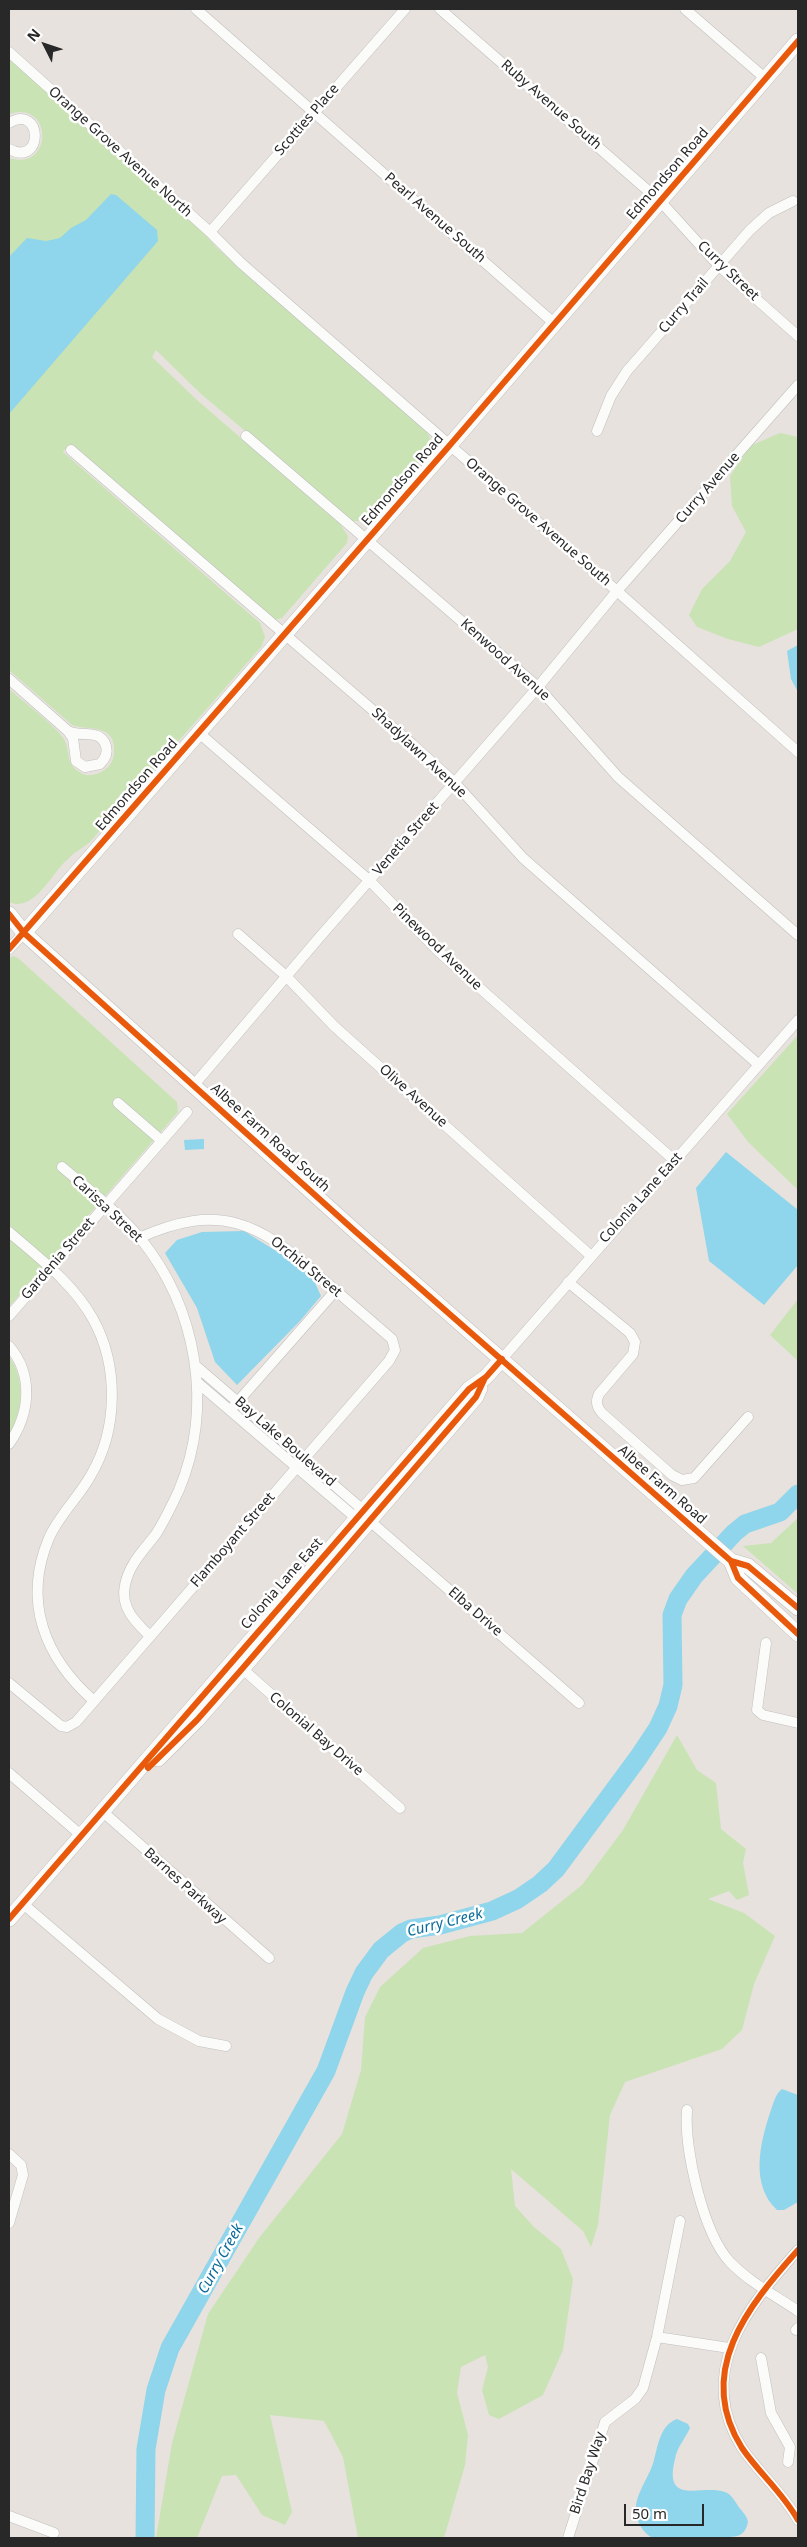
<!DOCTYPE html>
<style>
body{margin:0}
#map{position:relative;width:807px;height:2547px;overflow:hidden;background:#e7e2dd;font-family:"Noto Sans",sans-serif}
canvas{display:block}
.frame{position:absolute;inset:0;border:10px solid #282828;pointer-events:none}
.north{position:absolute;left:20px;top:20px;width:50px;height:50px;-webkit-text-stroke:4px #fff;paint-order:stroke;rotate:311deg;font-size:14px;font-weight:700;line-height:20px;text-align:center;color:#282828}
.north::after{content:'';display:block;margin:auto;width:18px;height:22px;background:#282828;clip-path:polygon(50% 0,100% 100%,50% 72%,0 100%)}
.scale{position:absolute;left:624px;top:2504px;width:80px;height:22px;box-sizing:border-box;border:2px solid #282828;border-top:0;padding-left:6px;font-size:15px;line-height:18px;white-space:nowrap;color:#282828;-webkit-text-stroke:4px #fff;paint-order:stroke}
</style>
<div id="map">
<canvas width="807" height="2547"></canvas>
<div class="frame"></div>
<div class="north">N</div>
<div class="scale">50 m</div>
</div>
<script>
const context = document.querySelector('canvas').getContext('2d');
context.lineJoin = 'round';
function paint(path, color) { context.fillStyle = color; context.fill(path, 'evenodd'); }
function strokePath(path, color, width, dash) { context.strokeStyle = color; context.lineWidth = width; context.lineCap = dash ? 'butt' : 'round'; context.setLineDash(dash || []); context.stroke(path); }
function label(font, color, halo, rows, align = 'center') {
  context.font = font + ' "Noto Sans",sans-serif'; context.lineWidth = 5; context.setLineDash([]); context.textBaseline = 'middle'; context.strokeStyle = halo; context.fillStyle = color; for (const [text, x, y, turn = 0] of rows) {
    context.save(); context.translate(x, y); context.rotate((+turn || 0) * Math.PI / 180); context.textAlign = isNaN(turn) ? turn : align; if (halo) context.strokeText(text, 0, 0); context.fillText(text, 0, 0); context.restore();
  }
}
const green = new Path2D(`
 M9 58 196 225 217 248 427 432 433 445 366 521H353L201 394 156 350 152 357 197 400 340 524 348 536 347 543 282 618 274 620 69 447 64 450 63 452 260 623 265 637 261 647 90 842C83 848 74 852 68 859 51 873 35 913 9 902V689C20 699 60 729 65 741 70 752 66 763 78 771 85 777 95 776 103 771 110 767 114 760 114 752 116 723 88 731 72 725L9 670V158C54 172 53 99 9 114Z
 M780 433 798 437V629L759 647 728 639 697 627 689 615 702 589 730 561 746 532 732 506 730 476 750 446Z
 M13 956 18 958 177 1102 178 1112 9 1307V958Z
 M798 1035V1190L749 1143 727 1114Z
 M798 1299V1361L770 1335Z
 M9 1356C26 1381 23 1410 9 1435Z
 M798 1518V1594L743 1546 771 1543Z
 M677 1735 697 1770 716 1783 721 1829 746 1849 743 1863 749 1895 737 1900 729 1891 708 1899 744 1913 775 1936 754 1984 742 2030 722 2049 625 2082 610 2115 598 2225 591 2247 583 2231 511 2169 515 2206 534 2227 561 2249 573 2279 563 2350 543 2395 499 2419 489 2415 482 2390 488 2367 485 2355 461 2367 457 2393 468 2435 465 2465 444 2538H358L343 2457 324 2421 270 2415 292 2512 285 2525 262 2515 236 2475 222 2476 197 2538H156L172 2443 208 2314 259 2238 342 2134 361 2070 365 2017 380 1987 423 1948 470 1936 522 1933 582 1885 623 1830Z`);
const water = new Path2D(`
 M111 194 116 195 157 230 158 241 9 414V257L27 238 46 241 60 238 71 228 86 220Z
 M798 645V692L791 679 787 651Z
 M204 1139V1149L185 1150 184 1140Z
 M726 1152 798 1210V1265L764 1305 709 1261 696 1188Z
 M244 1231 310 1272 321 1296 300 1321 237 1385 215 1362 197 1308 165 1253 177 1240 202 1232Z
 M782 2089 798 2095V2202L784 2210H777C750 2185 760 2143 770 2113 773 2105 775 2094 782 2089Z
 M677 2419 688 2424 690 2428C685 2439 677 2447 675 2459 663 2507 702 2484 725 2492 731 2494 735 2501 738 2506 742 2511 747 2516 748 2522 747 2527 745 2532 740 2535 732 2539 663 2541 653 2538 646 2535 641 2528 638 2521 629 2500 649 2480 654 2460 658 2446 660 2425 677 2419Z`);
const river = new Path2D(`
 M145 2538 146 2449 156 2390 170 2348 326 2071 355 1992 364 1973 381 1950 402 1933 411 1929 440 1925 492 1911 518 1899 540 1884 556 1869 638 1758 658 1728 668 1706 673 1685 672 1615 678 1599 694 1576 734 1533 745 1524 780 1512 798 1494`);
const street = new Path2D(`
 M196 9 555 324
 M440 9 661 202 719 266 798 336
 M685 9 766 79
 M9 52 210 232 241 263 617 591 798 752
 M9 123C43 103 44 168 9 149
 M210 232 405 9
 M597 431 611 396 627 371 750 230 769 213 793 201
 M246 436 538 687 618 777 798 935
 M71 450 412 744 455 783 523 858 759 1065
 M9 679 68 731
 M68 731C82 738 100 728 106 746 108 753 105 759 100 764L85 767 76 761 73 738Z
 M199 733 370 881 438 951 675 1161
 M238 934 286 976 334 1026 590 1255
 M9 949 24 933
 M194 1085 318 939 538 687 617 591 798 385
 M118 1103 162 1141
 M62 1167C88 1189 117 1211 140 1238 197 1308 214 1406 179 1490 172 1505 165 1520 156 1534 144 1550 129 1564 125 1585 120 1607 135 1622 150 1636
 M9 1232C39 1258 73 1283 93 1319 119 1366 118 1429 91 1475 79 1497 59 1515 49 1538 22 1602 45 1658 94 1701
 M568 1282 630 1333 635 1342 633 1354 599 1394C595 1402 597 1408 603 1414L672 1475 682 1480 694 1478 748 1417
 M9 1316 187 1112
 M9 1346C34 1375 30 1414 9 1444
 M502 1359 798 1020
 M196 1366 363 1510 371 1522 579 1703
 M198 1383 356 1518 362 1520
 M234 1406 336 1290
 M766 1643 757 1710 763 1715 798 1723
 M238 1665 400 1808
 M9 1683 61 1726 67 1727 76 1722 389 1361 395 1350 392 1339C368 1318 343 1297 319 1276 258 1222 219 1202 139 1238
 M9 1773 82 1836
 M103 1812 269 1958
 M22 1903 158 2019 199 2041 226 2046
 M687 2110C684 2149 703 2233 730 2262 749 2282 776 2296 798 2311
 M9 2154 21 2165 23 2175 9 2223
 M798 2250C748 2306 694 2372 742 2448 759 2473 783 2493 798 2520
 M796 2330 798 2328
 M657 2337 729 2348
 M761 2358 771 2413 790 2447 788 2462
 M9 2516 54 2533
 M568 2538 605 2422 635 2399 643 2388 657 2337 680 2221`);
const secondary = new Path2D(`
 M9 914 24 933 356 1232 731 1561 738 1578 798 1634
 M24 933 450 445 798 41
 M731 1561 748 1566 798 1608
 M158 1759 197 1720 242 1669 476 1397 480 1388
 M9 1919 469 1389 486 1377 502 1359`);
const cycleway = new Path2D(`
 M9 914 24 933 356 1232 731 1561 738 1578 798 1634
 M9 949 450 445 798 41
 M731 1561 748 1566 798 1608
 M148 1768 197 1720 242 1669 476 1397 484 1380
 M9 1919 469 1389 486 1377 502 1359
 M798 2250C748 2306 694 2372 742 2448 759 2473 783 2493 798 2520`);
const streetNames = [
 ["Ruby Avenue South",551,105,41],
 ["Scotties Place",307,120,-49],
 ["Orange Grove Avenue North",120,152,42],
 ["Edmondson Road",668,174,-49],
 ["Pearl Avenue South",435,218,41],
 ["Curry Street",728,271,44],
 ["Curry Trail",684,306,-49],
 ["Edmondson Road",403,480,-49],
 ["Curry Avenue",708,488,-49],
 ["Orange Grove Avenue South",538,522,41],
 ["Kenwood Avenue",505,660,42],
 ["Shadylawn Avenue",419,753,43],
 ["Edmondson Road",137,785,-49],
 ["Venetia Street",406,839,-49],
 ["Pinewood Avenue",437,947,44],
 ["Olive Avenue",413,1096,42],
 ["Albee Farm Road South",270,1138,42],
 ["Colonia Lane East",641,1198,-48],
 ["Carissa Street",107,1209,43],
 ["Gardenia Street",58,1259,-49],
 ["Orchid Street",306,1267,39],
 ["Bay Lake Boulevard",285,1442,41],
 ["Albee Farm Road",662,1485,41],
 ["Flamboyant Street",233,1540,-49],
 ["Colonia Lane East",282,1584,-49],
 ["Elba Drive",475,1612,41],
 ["Colonial Bay Drive",316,1734,41],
 ["Barnes Parkway",185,1886,42],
 ["Bird Bay Way",588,2473,-72]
];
const waterNames = [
 ["Curry Creek",445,1923,-14],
 ["Curry Creek",221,2259,-61]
];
paint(green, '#c9e3b5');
paint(water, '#8fd5eb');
strokePath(river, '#8fd5eb', 19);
strokePath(street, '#c0bfbf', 11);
strokePath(secondary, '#c0bfbf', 16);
strokePath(street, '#fbfbfa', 10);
strokePath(secondary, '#fbfbfa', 15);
strokePath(cycleway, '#e8590c', 6);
label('14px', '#282828', '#fff', streetNames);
label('italic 15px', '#0a6b9a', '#fff', waterNames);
</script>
